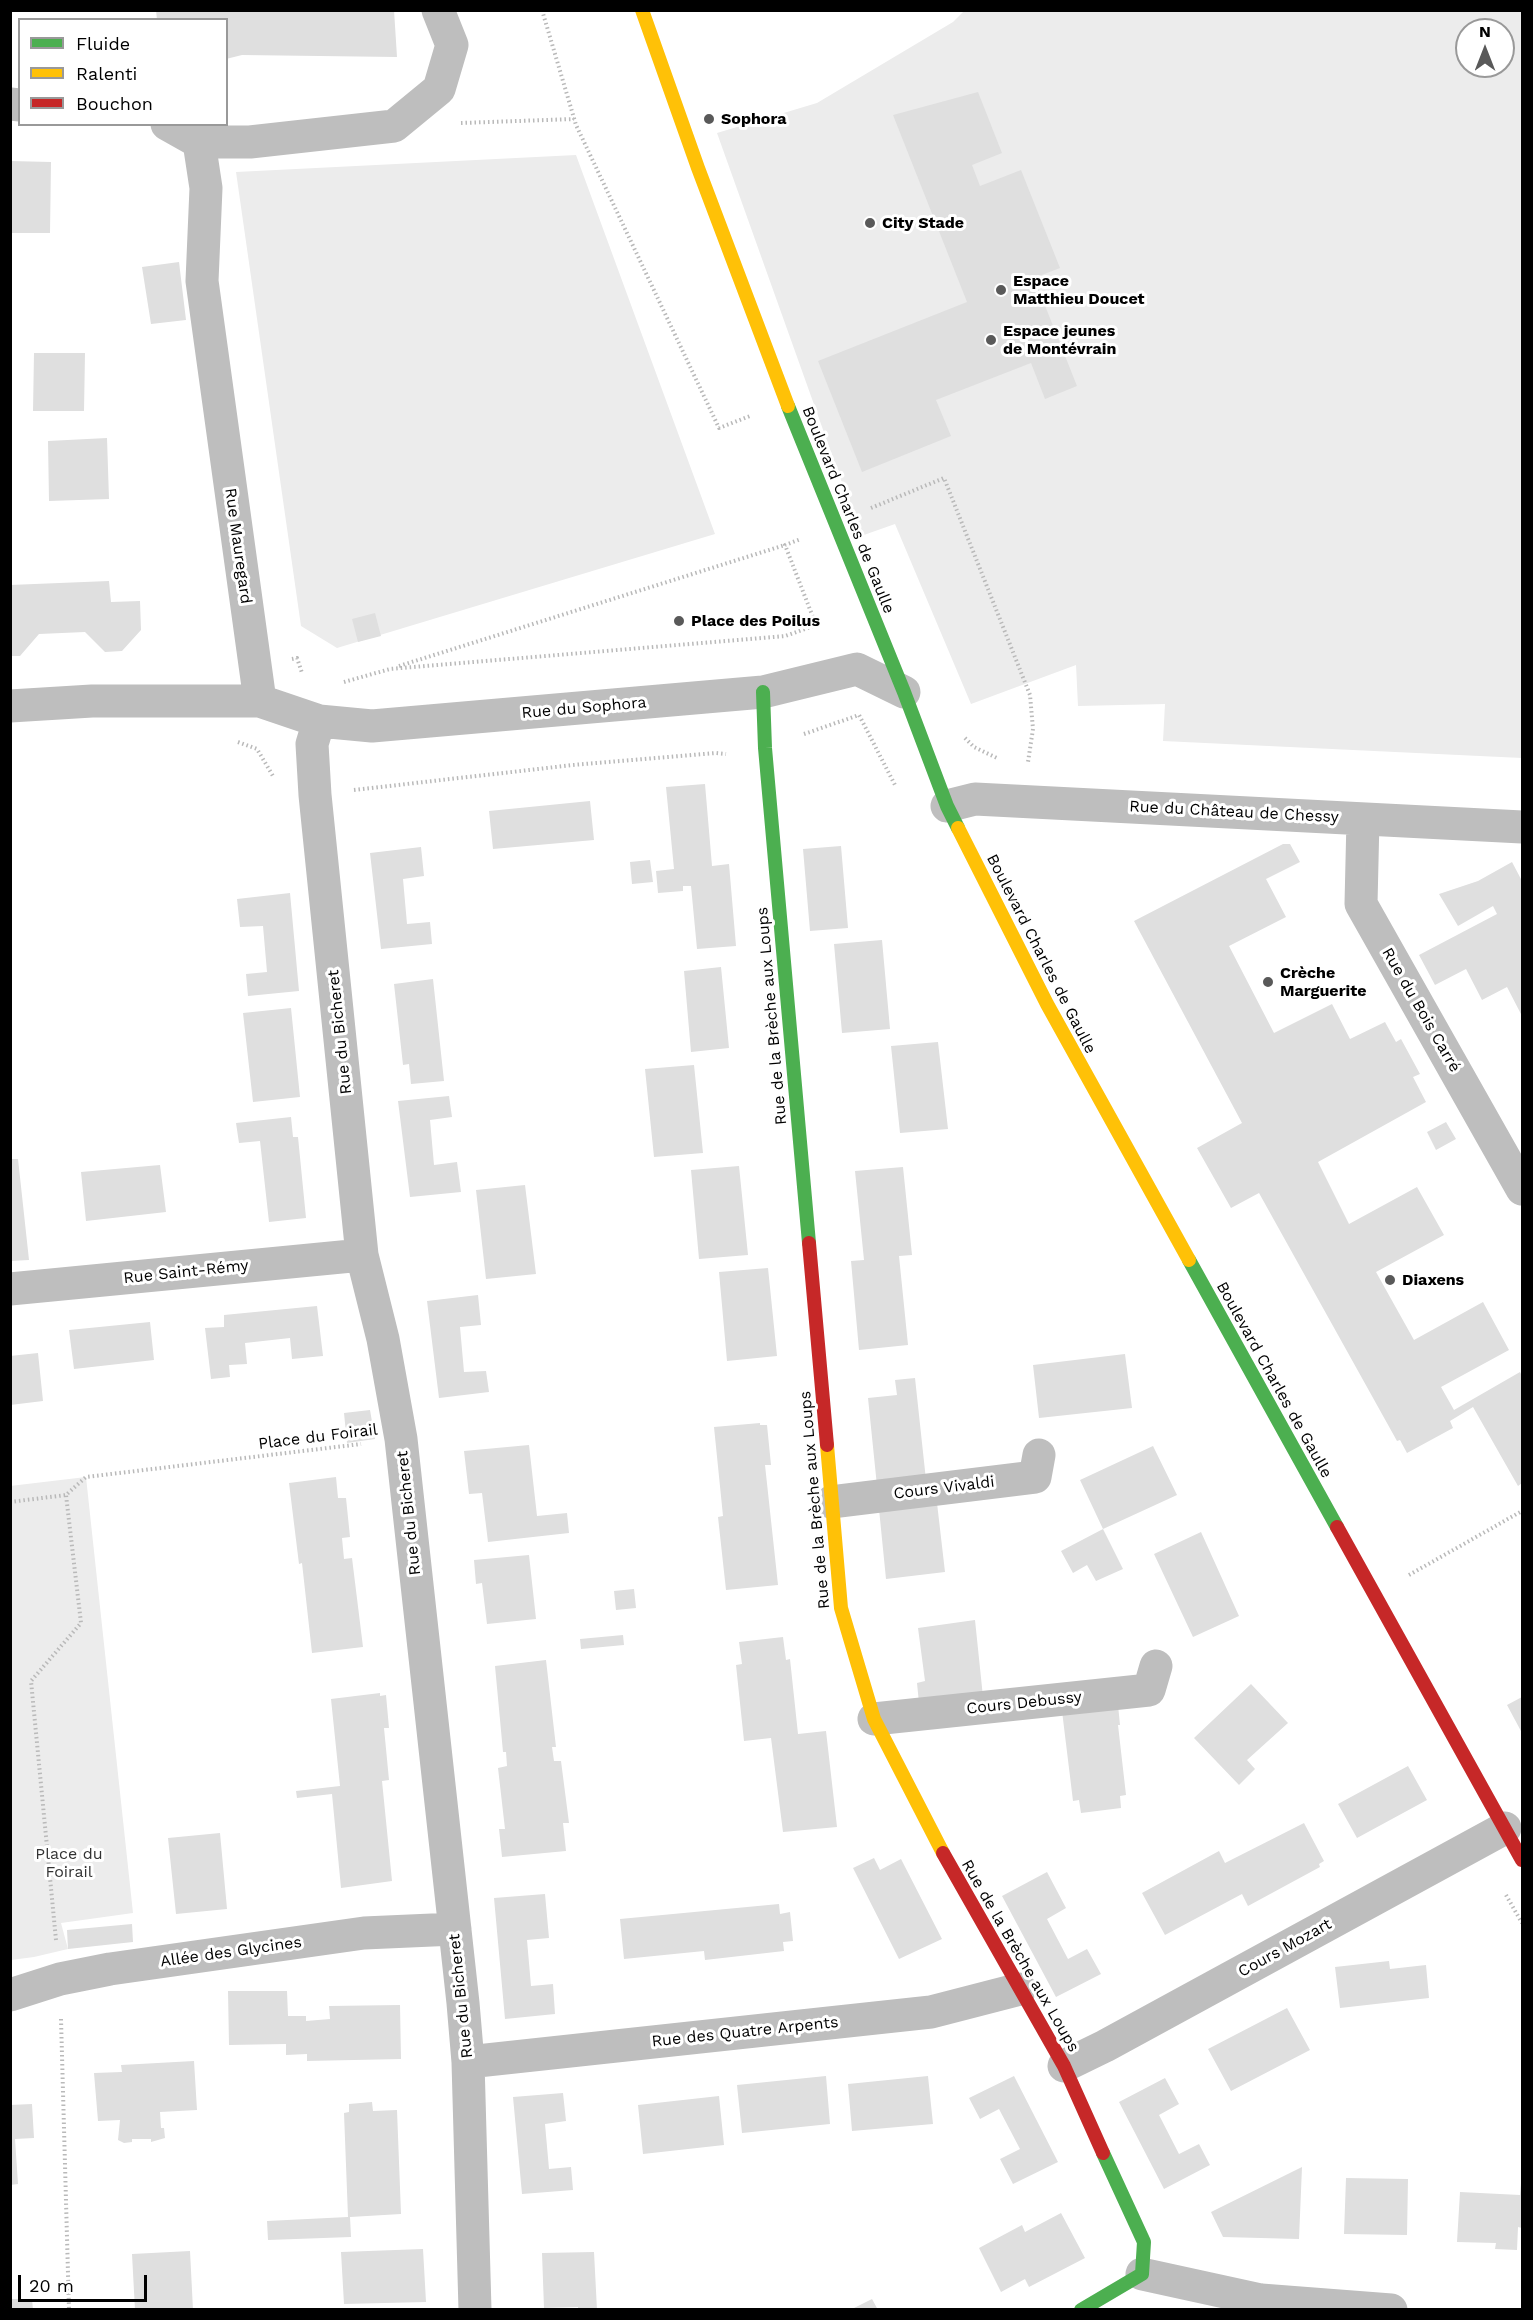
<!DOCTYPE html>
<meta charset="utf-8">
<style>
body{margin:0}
#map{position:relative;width:1533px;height:2320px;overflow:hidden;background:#fff;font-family:"Work Sans",sans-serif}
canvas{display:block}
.frame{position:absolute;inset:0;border:12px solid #000;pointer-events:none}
.legend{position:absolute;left:18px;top:18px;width:210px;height:108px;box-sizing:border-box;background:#fff;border:2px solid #999;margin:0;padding:8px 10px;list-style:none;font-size:18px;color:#000}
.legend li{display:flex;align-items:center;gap:12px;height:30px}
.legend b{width:30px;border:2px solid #999}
.north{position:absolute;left:1455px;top:18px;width:60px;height:60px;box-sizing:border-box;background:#fff;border:2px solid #999;border-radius:50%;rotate:0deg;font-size:16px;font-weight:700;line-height:24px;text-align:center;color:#000}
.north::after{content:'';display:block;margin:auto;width:21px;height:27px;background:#595959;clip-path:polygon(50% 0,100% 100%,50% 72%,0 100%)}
.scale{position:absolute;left:18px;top:2275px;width:129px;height:27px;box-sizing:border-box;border:3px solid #000;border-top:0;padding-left:8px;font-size:18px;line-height:21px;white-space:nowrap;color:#000;-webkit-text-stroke:4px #fff;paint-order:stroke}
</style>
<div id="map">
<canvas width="1533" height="2320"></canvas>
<div class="frame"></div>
<ul class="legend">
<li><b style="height:8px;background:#4caf50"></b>Fluide</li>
<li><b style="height:8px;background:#ffc107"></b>Ralenti</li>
<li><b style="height:8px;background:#c62828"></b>Bouchon</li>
</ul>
<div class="north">N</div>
<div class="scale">20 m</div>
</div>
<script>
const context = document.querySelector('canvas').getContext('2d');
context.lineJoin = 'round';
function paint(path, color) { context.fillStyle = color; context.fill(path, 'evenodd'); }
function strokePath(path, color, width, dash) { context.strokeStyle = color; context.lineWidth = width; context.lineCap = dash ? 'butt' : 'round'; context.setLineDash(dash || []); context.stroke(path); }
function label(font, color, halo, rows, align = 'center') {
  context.font = font + ' "Work Sans",sans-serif'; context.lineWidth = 6; context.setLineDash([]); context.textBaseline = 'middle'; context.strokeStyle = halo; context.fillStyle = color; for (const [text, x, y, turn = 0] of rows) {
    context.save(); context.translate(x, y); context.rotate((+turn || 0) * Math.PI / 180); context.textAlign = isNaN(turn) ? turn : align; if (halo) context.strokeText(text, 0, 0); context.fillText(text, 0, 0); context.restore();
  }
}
const green = new Path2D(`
 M964 11H1522V758L1163 741 1165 704 1078 706 1076 665 971 704 895 524 861 536 717 133 817 103 953 22ZM1467 30H1503V66H1467Z
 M576 155 715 534 337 648 301 626 236 172Z
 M86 1477 133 1913 61 1923 68 1949 34 1957 11 1960 10 1486Z`);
const building = new Path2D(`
 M156 10H394L397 57 242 55 226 59V20H157Z
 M978 92 1002 153 972 165 980 186 1021 170 1060 268 1034 278 1077 386 1045 399 1031 363 936 400 951 436 862 472 818 361 967 302 893 115Z
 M10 161 51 162 50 233H10Z
 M179 262 186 320 151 324 142 267Z
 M34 353H85L84 411H33Z
 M107 438 109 499 49 501 48 441Z
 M109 581 111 602 140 601 141 630 122 651 105 652 85 632 39 634 20 656H10V585Z
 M375 613 381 636 358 642 352 619Z
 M705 784 712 866 729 864 736 946 697 949 691 886H683V891L658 893 656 871 674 869 666 787Z
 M590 801 594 840 493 849 489 811Z
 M1283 844H1290L1300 862 1266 879 1286 917 1229 946 1274 1033 1332 1004 1350 1039 1385 1022 1396 1042 1401 1039 1420 1074 1413 1077 1426 1102 1318 1162 1349 1224 1417 1187 1444 1235 1376 1272 1414 1340 1483 1302 1509 1350 1441 1387 1454 1410 1520 1372 1522 1376V1483L1518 1486 1473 1407 1450 1421 1453 1428 1407 1453 1400 1440 1397 1441 1259 1193 1231 1208 1197 1148 1242 1123 1134 921Z
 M841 846 848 928 810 931 803 849Z
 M421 847 424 876 403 879 407 924 430 922 432 944 381 949 370 853Z
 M650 860 653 882 632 884 630 862Z
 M1512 862 1522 881V1016L1507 987 1482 1000 1466 969 1435 985 1419 955 1497 914 1493 906 1458 926 1439 894 1478 881Z
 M290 893 299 991 248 996 246 974 267 972 263 926 240 927 237 899Z
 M882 940 890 1029 842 1033 834 944Z
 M721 967 729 1048 691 1052 684 971Z
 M433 979 444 1081 411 1084 409 1064 403 1065 394 984Z
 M291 1008 300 1097 253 1102 243 1013Z
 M938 1042 948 1129 900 1133 891 1046Z
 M694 1065 703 1153 654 1157 645 1069Z
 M449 1096 452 1117 430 1120 434 1165 457 1162 461 1192 410 1197 398 1101Z
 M291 1117 293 1137H298L306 1218 269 1222 260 1141 239 1143 236 1123Z
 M1446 1122 1456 1139 1436 1150 1427 1132Z
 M10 1159H18L29 1260 10 1261Z
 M160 1165 166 1212 86 1221 81 1172Z
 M739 1166 748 1255 699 1259 691 1170Z
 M903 1167 912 1255 899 1256 908 1345 859 1350 851 1261 864 1260 855 1171Z
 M525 1185 536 1274 486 1279 476 1190Z
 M768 1268 777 1356 727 1361 719 1272Z
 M478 1295 481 1325 460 1327 464 1372 486 1371 489 1392 439 1398 427 1301Z
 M317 1306 323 1356 292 1359 290 1338 245 1343 247 1364 229 1365 230 1377 211 1379 205 1328 224 1327V1315Z
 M150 1322 154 1360 74 1369 69 1330Z
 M38 1353 43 1401 10 1405V1356Z
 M1125 1354 1132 1408 1039 1418 1033 1365Z
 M915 1378 926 1480 877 1486 868 1398 897 1395 895 1380Z
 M370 1410 375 1439 347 1443 344 1413Z
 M760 1423V1425H767L771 1465H765L778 1585 726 1590 718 1517 723 1516 714 1427Z
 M529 1445 537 1516 567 1513 569 1533 488 1542 482 1493 469 1494 464 1451Z
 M1153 1446 1177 1495 1103 1529 1123 1569 1096 1581 1087 1565 1073 1573 1061 1551 1103 1529 1080 1480Z
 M336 1477 338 1498H346L350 1537 342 1538 344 1559 352 1558 363 1647 312 1653 302 1563 299 1564 289 1483Z
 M937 1503 945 1572 886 1579 879 1509Z
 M1201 1532 1239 1616 1193 1637 1154 1554Z
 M529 1555 536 1619 487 1624 482 1583 476 1584 474 1560Z
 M634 1589 636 1608 616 1610 614 1591Z
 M975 1620 983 1697 919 1703 917 1683 925 1681 918 1628Z
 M623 1635 624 1645 581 1649 580 1639Z
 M783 1637 786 1660 790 1659 798 1734 826 1731 837 1827 783 1832 771 1738 744 1741 736 1665 742 1664 739 1642Z
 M546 1660 556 1747H552L554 1761H561L569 1823H563L566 1851 502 1857 499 1829H505L498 1768 507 1766 506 1752H503L495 1666Z
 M1251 1684 1288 1723 1247 1760 1255 1769 1239 1785 1194 1738Z
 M380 1693V1696L386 1695 389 1728H384L389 1780 382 1781 392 1881 341 1888 332 1794 297 1798 296 1791 340 1786 331 1699Z
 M1522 1697V1733L1507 1705Z
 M1118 1705 1120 1725H1118L1126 1795 1120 1796 1121 1808 1081 1813 1079 1800 1073 1801 1062 1711Z
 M1408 1766 1427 1800 1357 1838 1338 1804Z
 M1304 1823 1324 1861 1319 1864 1320 1867 1248 1906 1242 1894 1165 1935 1142 1893 1219 1851 1225 1863Z
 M220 1833 227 1909 176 1914 168 1838Z
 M874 1858 880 1870 901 1859 942 1939 899 1959 853 1868Z
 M1047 1872 1066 1908 1047 1919 1068 1959 1087 1949 1101 1974 1056 1997 1002 1896Z
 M545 1894 549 1938 527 1940 531 1986 553 1984 555 2014 505 2019 494 1898Z
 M779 1904 780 1914 790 1912 793 1941 783 1942 784 1951 705 1960 704 1951 624 1959 620 1919Z
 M132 1924 133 1942 68 1949 67 1930Z
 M1389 1961 1390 1969 1426 1965 1429 1998 1340 2008 1335 1967Z
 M228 1991H287L288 2016H306V2021L330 2019 329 2006 400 2005 401 2059 307 2061V2054L286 2055V2044L229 2045Z
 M1287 2008 1310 2050 1231 2091 1208 2049Z
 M194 2061 197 2110 160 2112 161 2128H164L165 2138 151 2142V2139H132V2142L124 2143 118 2140 120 2120 98 2121 94 2073 122 2072 121 2065Z
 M826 2076 830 2124 742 2133 737 2085Z
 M928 2076 933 2124 852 2131 848 2084Z
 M1014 2076 1058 2162 1013 2184 1000 2159 1020 2149 999 2109 980 2119 969 2098Z
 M1165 2078 1179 2104 1159 2115 1179 2154 1199 2144 1210 2165 1164 2189 1119 2102Z
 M563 2093 566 2121 545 2124 549 2169 571 2167 573 2190 522 2194 513 2097Z
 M719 2096 724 2145 643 2154 638 2105Z
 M372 2102 373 2111 397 2110 401 2214 350 2217 351 2237 268 2240 267 2221 348 2217 344 2113 349 2112V2104Z
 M32 2104 34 2138 15 2139 18 2184 10 2185V2105Z
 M1302 2167 1299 2239 1223 2237 1211 2212Z
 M1346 2178 1408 2179 1407 2235 1344 2234Z
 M1521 2183H1522V2228L1518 2227 1517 2250 1495 2249 1496 2243 1457 2242 1460 2192 1520 2195Z
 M1061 2213 1085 2258 1029 2287 1025 2279 1001 2292 979 2248 1022 2225 1025 2232Z
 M423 2249 426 2302 344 2304 341 2252Z
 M190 2251 193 2310H135L132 2254Z
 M594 2252 597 2310H578V2307L544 2308 542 2253Z
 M10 2299H32L33 2310H10Z
 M872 2299 878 2310H850Z`);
const path = new Path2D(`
 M542 10 576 125 719 428 750 416
 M461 123 574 119
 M871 508 944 478 1030 695 1033 729 1028 762
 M292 659 297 658 302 673
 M399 666 785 545
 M344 682 390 669 785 636 816 625 785 545 801 539
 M804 734 859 715 895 785
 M965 738 974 747 999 759
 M238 742 257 749 273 776
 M354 790 573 765 716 753 726 754
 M10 1502 66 1495 86 1477 361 1444
 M1409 1575 1522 1511
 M1506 1895 1522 1923
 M56 1940 31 1681 81 1623 66 1495
 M61 2019 69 2310`);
const street = new Path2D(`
 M10 104 20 105
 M167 124 199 142H250L394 126 439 89 452 45 438 10
 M199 142 206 188 202 281 260 701
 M10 706 92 701H260L319 721 372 726 763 692 857 669 904 692
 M319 721 312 744 315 795 362 1255 383 1339 401 1439 463 2003 468 2062 475 2310
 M947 806 975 799 1522 827
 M1363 819 1361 904 1522 1189
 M10 1289 362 1255
 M831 1502 1035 1477 1039 1455
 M874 1719 1149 1690 1156 1666
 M10 1995 60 1979 110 1969 364 1933 455 1929
 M468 2062 931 2012 1020 1989
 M1064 2066 1105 2046 1505 1828
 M1142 2274 1261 2300 1391 2310`);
const fast = new Path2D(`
 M788 406 904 692 947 806 958 828
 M763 692 765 748 809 1243
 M1189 1260 1337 1527
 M1081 2310 1142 2274 1144 2242 1103 2153`);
const slow = new Path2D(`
 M642 10 698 168 788 406
 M958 828 1047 1004 1189 1260
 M827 1445 841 1608 874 1719 943 1853`);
const jam = new Path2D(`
 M809 1243 827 1445
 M1337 1527 1522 1860
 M943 1853 1064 2066 1103 2153`);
const markers = [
 [709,119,6,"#595959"],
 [870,223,6,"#595959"],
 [1001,290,6,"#595959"],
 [991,340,6,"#595959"],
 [679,621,6,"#595959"],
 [1268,982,6,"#595959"],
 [1390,1280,6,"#595959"]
];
const poiNames = [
 ["Sophora",721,119],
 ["City Stade",882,223],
 ["Espace",1013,281],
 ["Matthieu Doucet",1013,299],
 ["Espace jeunes",1003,331],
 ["de Montévrain",1003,349],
 ["Place des Poilus",691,621],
 ["Crèche",1280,973],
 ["Marguerite",1280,991],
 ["Diaxens",1402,1280]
];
const streetNames = [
 ["Boulevard Charles de Gaulle",848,510,68],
 ["Rue Mauregard",238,546,82],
 ["Rue du Sophora",584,708,-5],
 ["Rue du Château de Chessy",1234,812,3],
 ["Boulevard Charles de Gaulle",1041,954,63],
 ["Rue du Bois Carré",1421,1010,60],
 ["Rue de la Brèche aux Loups",772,1016,-95],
 ["Rue du Bicheret",340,1032,-96],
 ["Rue Saint-Rémy",186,1272,-6],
 ["Boulevard Charles de Gaulle",1274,1380,61],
 ["Place du Foirail",318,1437,-7],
 ["Cours Vivaldi",944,1488,-7],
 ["Rue de la Brèche aux Loups",815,1500,-95],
 ["Rue du Bicheret",409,1513,-96],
 ["Cours Debussy",1024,1703,-6],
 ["Cours Mozart",1285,1948,-29],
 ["Allée des Glycines",231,1952,-8],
 ["Rue de la Brèche aux Loups",1020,1956,60],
 ["Rue du Bicheret",461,1996,-96],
 ["Rue des Quatre Arpents",745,2032,-6]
];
const parkNames = [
 ["Place du",69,1854],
 ["Foirail",69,1872]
];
paint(green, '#ececec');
paint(building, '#dfdfdf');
strokePath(path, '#b9b9b9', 4, [1.5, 3]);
strokePath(street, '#bebebe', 33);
strokePath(fast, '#4caf50', 14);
strokePath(slow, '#ffc107', 14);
strokePath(jam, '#c62828', 14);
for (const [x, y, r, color] of markers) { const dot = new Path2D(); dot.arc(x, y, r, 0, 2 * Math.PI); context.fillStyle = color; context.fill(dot); strokePath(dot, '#fff', 2); }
label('bold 16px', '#000', '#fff', poiNames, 'left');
label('16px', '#000', '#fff', streetNames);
label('16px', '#333', '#fff', parkNames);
</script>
